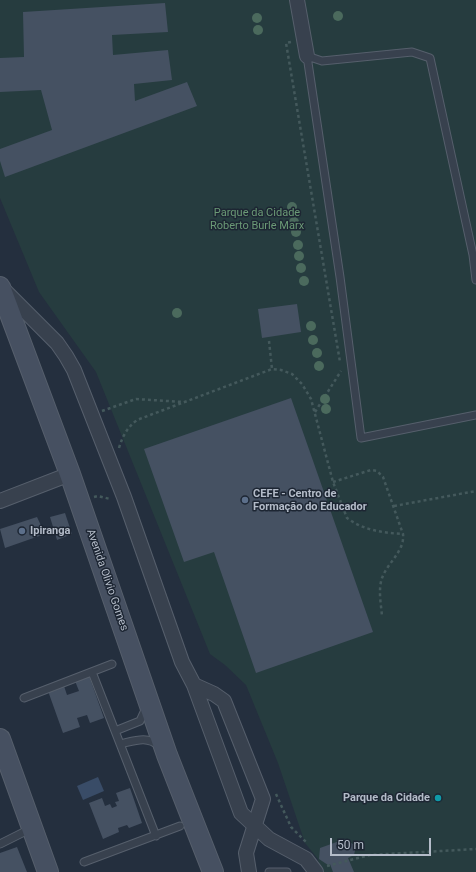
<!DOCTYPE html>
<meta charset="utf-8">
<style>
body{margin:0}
#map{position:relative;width:476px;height:872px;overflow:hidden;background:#242f3e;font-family:Roboto,sans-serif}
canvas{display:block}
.scale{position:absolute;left:330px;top:838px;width:101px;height:18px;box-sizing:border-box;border:2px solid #b4bcc9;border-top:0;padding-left:5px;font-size:12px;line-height:14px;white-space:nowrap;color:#b4bcc9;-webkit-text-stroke:3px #1d2633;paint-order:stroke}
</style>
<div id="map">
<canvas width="476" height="872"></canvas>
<div class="scale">50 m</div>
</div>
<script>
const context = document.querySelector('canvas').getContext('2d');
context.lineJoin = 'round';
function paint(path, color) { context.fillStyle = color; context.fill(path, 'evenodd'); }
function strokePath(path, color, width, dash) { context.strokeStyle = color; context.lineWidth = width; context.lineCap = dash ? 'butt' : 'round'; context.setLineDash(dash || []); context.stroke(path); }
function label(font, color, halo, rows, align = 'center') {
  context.font = font + ' Roboto,sans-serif'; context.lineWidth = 3; context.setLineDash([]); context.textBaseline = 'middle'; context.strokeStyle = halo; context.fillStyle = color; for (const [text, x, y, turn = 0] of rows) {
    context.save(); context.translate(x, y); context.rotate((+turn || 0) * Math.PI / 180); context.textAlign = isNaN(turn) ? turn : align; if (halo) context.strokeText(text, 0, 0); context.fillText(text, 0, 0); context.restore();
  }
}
const green = new Path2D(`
 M0 0H476V872H320L318 859 305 843 278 763 246 685 225 665 210 654 96 372 39 292 0 198Z`);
const water = new Path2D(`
 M98 777 104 791 83 800 77 786Z`);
const building = new Path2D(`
 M165 3 168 32 112 35 113 55 168 50 172 80 134 84 135 101 187 82 197 106 5 177 0 161V149L52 130 41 90 0 92V58L24 57 23 12Z
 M297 304 301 332 262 338 258 309Z
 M291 398 373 632 256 673 214 552 184 562 144 449Z
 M65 513 72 534 57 540 50 517Z
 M37 517 45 534 5 548 0 529Z
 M89 676 104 718 90 723 87 715 77 718 80 727 63 733 48 691 64 686 67 695 79 691 75 681Z
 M130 788 142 823 129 828 127 825 118 828 119 832 103 839 89 803 102 798 105 806 110 804 112 808 117 806 115 802 119 801 116 793Z
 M345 839 356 846 354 855 348 858 354 872H333L330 864 328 865 319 859 320 848Z
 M17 847 27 872H0V853Z`);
const path = new Path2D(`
 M291 42 286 43 340 362
 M269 341 272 369
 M102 411 136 399 183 402
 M315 412 341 371
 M119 448C123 435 127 428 137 420L272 369 281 370 292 374 302 384 311 399 333 482 347 518C363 530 383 533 403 534
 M333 482 371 470 377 471 383 477 403 534C405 551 388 562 382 578 378 590 381 604 382 616
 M94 497 98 496 110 499
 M394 506 476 491
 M276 794 291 827 307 843
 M327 866 370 855 476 849`);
const lane = new Path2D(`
 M476 280 473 255 430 58 412 52 322 61 307 56 340 277 361 438 476 415
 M92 672 156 836
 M24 698 112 664
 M115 731 140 721 146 708
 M120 744C134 741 147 735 159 746
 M0 844 32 828
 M84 862 180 826
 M269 872H287`);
const street = new Path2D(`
 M297 0 307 56
 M3 289 57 343 66 356 74 370 124 497 182 662 194 685 214 694 224 701 263 799 246 853 249 872
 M0 501 70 474
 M194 685 241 813 269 839 306 859 316 872`);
const secondary = new Path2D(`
 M0 287 70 474 167 755 213 872
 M0 739 48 872`);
const trees = [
 [338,16],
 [257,18],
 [258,30],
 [292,207],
 [294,222],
 [296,232],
 [298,245],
 [299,256],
 [301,268],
 [304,281],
 [177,313],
 [311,326],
 [313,340],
 [317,353],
 [319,366],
 [325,399],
 [326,409]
];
const markers = [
 [245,500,4,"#5c6f8a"],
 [22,531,4,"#5c6f8a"],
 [438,798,4,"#0f9aa8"]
];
const parkNames = [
 ["Parque da Cidade",257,213],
 ["Roberto Burle Marx",257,226]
];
const poiNames = [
 ["CEFE - Centro de",253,494],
 ["Formação do Educador",253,507],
 ["Ipiranga",30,531],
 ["Parque da Cidade",430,798,"right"]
];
const streetNames = [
 ["Avenida Olivio Gomes",107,580,71]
];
paint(green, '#263c3f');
paint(water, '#394c67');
paint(building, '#455162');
strokePath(lane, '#565f6c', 9);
strokePath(street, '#565f6c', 16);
strokePath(secondary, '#565f6c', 22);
strokePath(path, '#44595c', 2.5, [3, 3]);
strokePath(lane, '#38414e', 7);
strokePath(street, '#38414e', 14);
strokePath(secondary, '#465061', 20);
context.fillStyle = '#4b6a5d';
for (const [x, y] of trees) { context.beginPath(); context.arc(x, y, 5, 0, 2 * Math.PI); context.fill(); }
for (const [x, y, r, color] of markers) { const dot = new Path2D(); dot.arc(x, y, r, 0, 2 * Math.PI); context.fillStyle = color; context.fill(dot); strokePath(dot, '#1d2633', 1.5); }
label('11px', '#6b9a76', '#1d2633', parkNames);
label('bold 11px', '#b4bcc9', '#1d2633', poiNames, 'left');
label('11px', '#b4bcc9', '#1d2633', streetNames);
</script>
